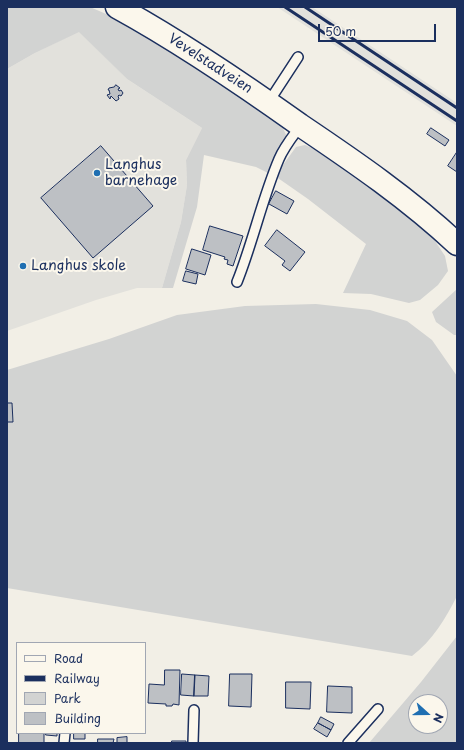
<!DOCTYPE html>
<html>
<head>
<meta charset="utf-8">
<style>
	body { margin:0 }
	#map { position:relative; width:464px; height:750px; overflow:hidden; background:#f2efe6; font-family:"Playpen Sans",sans-serif }
	canvas { display:block }
	.frame { position:absolute; inset:0; border:8px solid #1b2f5e; pointer-events:none }
	.legend { position:absolute; left:16px; top:642px; width:130px; height:92px; box-sizing:border-box; background:#fbf7ec; border:1px solid #a1a7b3; margin:0; padding:5px 7px; list-style:none; font-size:12px; color:#1b2f5e }
	.legend li { display:flex; align-items:center; gap:8px; height:20px }
	.legend b { width:20px; border:1px solid #a1a7b3 }
	.north { position:absolute; left:408px; top:694px; width:40px; height:40px; box-sizing:border-box; background:#fbf7ec; border:1px solid #a1a7b3; border-radius:50%; rotate:111deg; font-size:11px; font-weight:700; line-height:16px; text-align:center; color:#1b2f5e }
	.north::after { content:''; display:block; margin:auto; width:14px; height:18px; background:#1f6fb2; clip-path:polygon(50% 0,100% 100%,50% 72%,0 100%) }
	.scale { position:absolute; left:318px; top:24px; width:118px; height:18px; box-sizing:border-box; border:2px solid #1b2f5e; border-top:0; padding-left:5px; font-size:12px; line-height:14px; white-space:nowrap; color:#1b2f5e; -webkit-text-stroke:3px #fbf7ec; paint-order:stroke }
</style>
</head>
<body>
<div id="map">
<canvas width="464" height="750"></canvas>
<div class="frame"></div>
<ul class="legend">
<li><b style="height:5px;background:#fbf7ec"></b>Road</li>
<li><b style="height:5px;background:#1b2f5e"></b>Railway</li>
<li><b style="height:11px;background:#d2d3d2"></b>Park</li>
<li><b style="height:11px;background:#bdc0c4"></b>Building</li>
</ul>
<div class="north">N</div>
<div class="scale">50 m</div>
</div>
<script>
const context = document.querySelector('canvas').getContext('2d');
context.lineJoin = 'round';
function fill(path, color) { context.fillStyle = color; context.fill(path, 'evenodd'); }
function stroke(path, color, width, dash) { context.strokeStyle = color; context.lineWidth = width; context.lineCap = dash ? 'butt' : 'round'; context.setLineDash(dash || []); context.stroke(path); }
function write(font, color, halo, rows, align = 'center') {
  context.font = font + ' "Playpen Sans",sans-serif'; context.lineWidth = 4; context.setLineDash([]); context.textBaseline = 'middle'; context.strokeStyle = halo; context.fillStyle = color; for (const [text, x, y, turn = 0] of rows) {
    context.save(); context.translate(x, y); context.rotate((+turn || 0) * Math.PI / 180); context.textAlign = isNaN(turn) ? turn : align; if (halo) context.strokeText(text, 0, 0); context.fillText(text, 0, 0); context.restore();
  }
}
const built = new Path2D(`
	M277,7H312L457,103V126Z
	M79,31L127,79L202,128L186,160L187,185L181,222L162,288H137L96,300L7,331V69L35,53Z`);
const green = new Path2D(`
	M7,7H90L120,20L209,76L282,126L287,137L282,149L268,173L256,167L204,155L197,207L173,288H162L181,222L187,185L186,160L202,128L127,79L79,32L35,53L7,69Z
	M305,145L323,153L398,204L429,232L445,256L448,271L438,285L420,300L409,303L371,294L343,293L366,244L308,199L275,176L296,147Z
	M457,289V335H454L436,322L432,312Z
	M316,304L370,310L407,321L432,340L457,376V596C446,618 432,641 412,656L7,588V370L109,339L177,315L245,306Z
	M457,636V743H369L421,682ZM416,702H440V726H416Z`);
const building = new Path2D(`
	M116,85L120,88L118,89L119,91L121,90L123,93L121,96L119,95L118,96L119,99L116,101L111,96L110,99L107,95L110,94L109,90H108L109,88L114,87Z
	M431,128L449,140L445,146L427,134Z
	M101,146L153,206L93,258L41,198Z
	M457,152V172L448,166Z
	M276,191L294,201L287,214L269,204Z
	M210,226L243,236L233,266L227,264L228,260L224,259L225,257L203,250Z
	M277,230L305,252L290,271L282,265L285,261L265,246Z
	M192,249L211,255L205,275L186,269Z
	M186,271L198,274L196,284L183,281Z
	M7,403H12L13,422H7Z
	M165,670H180L179,705L173,704L172,706H166V704L148,703L149,684L164,685Z
	M182,674L195,675L194,696L181,695Z
	M230,674H252L251,707L229,706Z
	M195,675L209,676L208,696H194Z
	M286,682H311L310,709L286,708Z
	M328,686L352,687V713L327,712Z
	M321,717L334,724L331,730L318,723Z
	M318,723L331,730L327,737L314,729Z
	M19,733H44V743H19Z
	M46,733H57V736L46,735Z
	M74,733H85V739H74Z
	M127,737V743H117V738Z
	M98,739H114L113,743H98Z
	M172,741H186V743H172Z`);
const lane = new Path2D(`
	M268,103L298,57
	M237,282C253,242 262,199 279,159C284,147 293,136 301,125
	M64,743L65,733
	M193,743L194,710
	M348,743L378,709`);
const secondary = new Path2D(`
	M117,7C181,42 241,83 300,125C355,162 409,199 457,244`);
const rail = new Path2D(`
	M285,7L457,121
	M305,7L457,108`);
const markers = [
	[97,173,4,"#1f6fb2"],
	[23,266,4,"#1f6fb2"]
];
const streetNames = [
	["Vevelstadveien",210,64,33]
];
const poiNames = [
	["Langhus",105,165],
	["barnehage",105,181],
	["Langhus skole",31,266]
];
fill(built, '#e2e1dc');
fill(green, '#d2d3d2');
fill(building, '#bdc0c4');
stroke(building, '#1b2f5e', 1);
stroke(lane, '#1b2f5e', 12);
stroke(secondary, '#1b2f5e', 25);
stroke(lane, '#fbf7ec', 9);
stroke(secondary, '#fbf7ec', 22);
stroke(rail, '#1b2f5e', 3);
for (const [x, y, r, color] of markers) { const dot = new Path2D(); dot.arc(x, y, r, 0, 2 * Math.PI); context.fillStyle = color; context.fill(dot); stroke(dot, '#fbf7ec', 1.5); }
write('14px', '#1b2f5e', '#fbf7ec', streetNames);
write('14px', '#1b2f5e', '#fbf7ec', poiNames, 'left');
</script>
</body>
</html>
